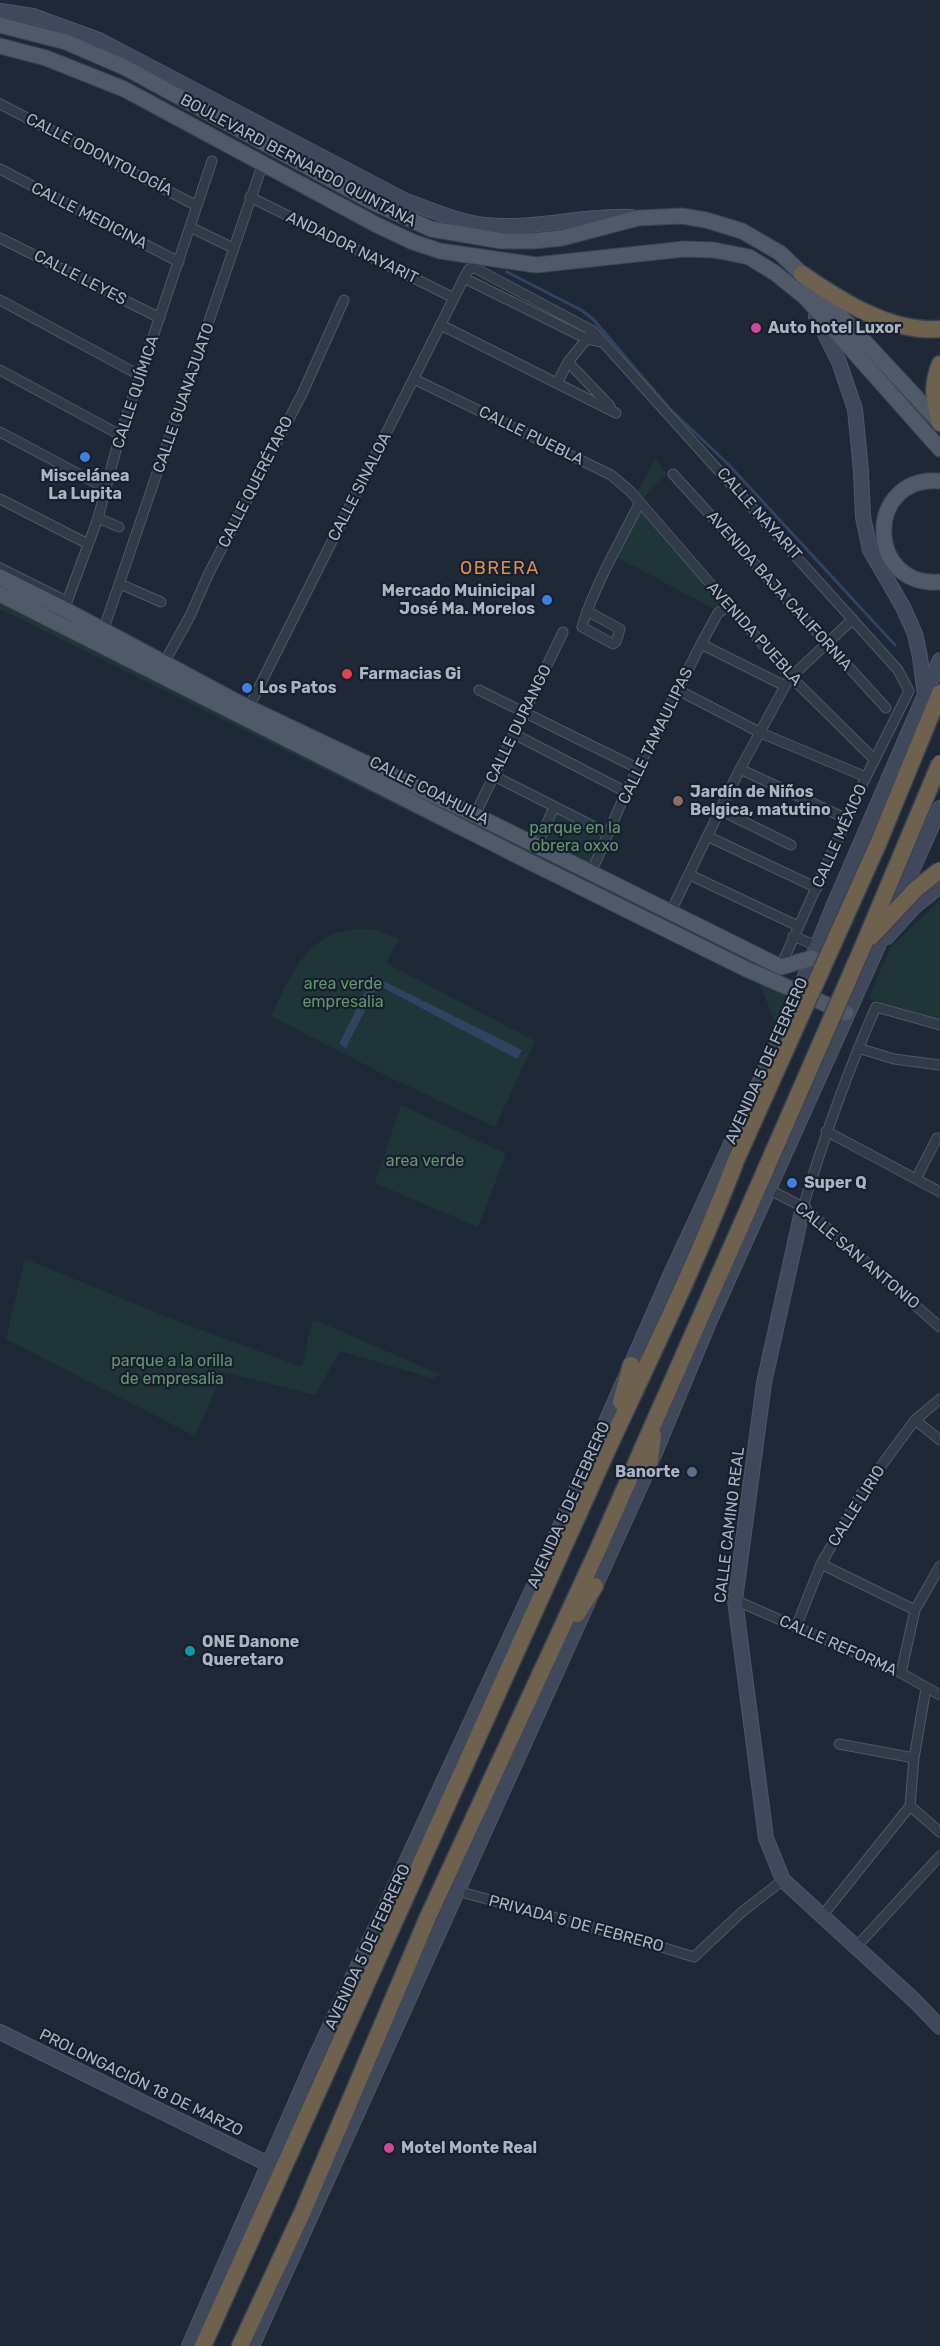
<!DOCTYPE html>
<html>
<head>
<meta charset="utf-8">
<style>
	body { margin:0 }
	canvas { display:block; background:#1e2837 }
</style>
</head>
<body>
<canvas width="940" height="2346"></canvas>
<script>
const context = document.querySelector('canvas').getContext('2d');
context.lineJoin = 'round';
function fill(path, color) { context.fillStyle = color; context.fill(path, 'evenodd'); }
function stroke(path, color, width, dash) { context.strokeStyle = color; context.lineWidth = width; context.lineCap = dash ? 'butt' : 'round'; context.setLineDash(dash || []); context.stroke(path); }
function write(font, color, halo, rows, align = 'center') {
  context.font = font + ' Rubik,sans-serif'; context.lineWidth = 4.5; context.setLineDash([]); context.textBaseline = 'middle'; context.strokeStyle = halo; context.fillStyle = color; for (const [text, x, y, turn = 0] of rows) {
    context.save(); context.translate(x, y); context.rotate((+turn || 0) * Math.PI / 180); context.textAlign = isNaN(turn) ? turn : align; if (halo) context.strokeText(text, 0, 0); context.fillText(text, 0, 0); context.restore();
  }
}
const green = new Path2D(`
	M655,459L667,474L642,499L637,493Z
	M637,508L721,601L716,610L613,555Z
	M0,582L771,969L767,980L787,994L776,1025L758,979L473,832L466,840L0,609Z
	M559,811L605,834L591,863L546,840Z
	M940,900V1020L869,998L890,948Z
	M353,929L376,930L399,939L386,963L535,1041L495,1127L389,1077L271,1016C285,987 299,951 330,935C336,932 345,931 353,929Z
	M401,1105L506,1154L478,1227L375,1183Z
	M25,1259L182,1323L302,1367L313,1319L441,1375L432,1378L340,1351L315,1395L223,1372L195,1436L6,1339Z`);
const water = new Path2D(`
	M373,976L522,1050L517,1059L378,985L346,1048L339,1044Z`);
const stream = new Path2D(`
	M507,272L581,310L593,319L669,408L729,465L895,645`);
const street = new Path2D(`
	M0,104L197,206
	M0,169L179,262
	M250,197L454,298
	M190,227L233,248
	M0,238L160,318
	M464,278L587,339L602,342
	M0,300L141,376
	M441,325L616,413
	M568,362L610,406
	M0,370L120,435
	M414,379L611,475L630,491L791,677L875,760
	M557,383L568,362L589,336
	M0,432L107,489
	M673,474L886,708
	M0,499L88,544
	M98,518L119,527
	M0,568L66,601
	M120,584L161,602
	M587,611L620,629L616,642L613,644L582,627C595,584 619,544 639,504
	M59,623L98,518L120,435L212,161
	M103,631L263,163
	M701,644L785,686
	M164,663L190,616L209,573L303,392L344,300
	M479,690L639,769
	M678,690L761,733L866,777
	M249,707L464,278L469,269L475,268L593,331L898,670L909,691L866,777L780,968
	M514,734L626,792
	M740,769L847,819
	M494,776L599,829
	M720,810L791,845
	M475,815L563,632
	M709,837L817,888
	M537,846L554,807
	M591,873L626,792L701,644L718,613L729,606
	M690,875L798,926
	M670,913L740,769L785,686L791,677L853,619
	M793,936L817,946
	M858,1048L894,1059L940,1065
	M826,1131L940,1192
	M916,1179L937,1138
	M770,1190L803,1207L940,1327
	M803,1207C824,1138 847,1072 876,1007L940,1025
	M915,1420L940,1440
	M821,1564L915,1610
	M735,1600L901,1673L940,1695
	M796,1627L821,1564L864,1489L915,1420L940,1399
	M901,1673L915,1610L940,1566
	M839,1744L914,1758
	M910,1806L940,1832
	M457,1891L642,1941L694,1957L742,1912L783,1880
	M822,1916L910,1806L914,1758L926,1688
	M857,1946L940,1856`);
const secondary = new Path2D(`
	M0,11L33,16L99,40L406,201C432,210 458,222 485,225C534,230 583,215 632,217
	M816,316L839,362L855,409L861,471L863,517L870,550L903,607L915,634L920,657L925,695
	M887,937L915,906L940,886
	M803,1207L764,1383L735,1600L766,1838L783,1880L915,2001L940,2027
	M0,2032L268,2164
	M189,2346L313,2063L533,1588L670,1276L779,1040L833,907L940,660
	M252,2346L649,1467L710,1320L940,808`);
const primary = new Path2D(`
	M0,25L66,42L126,68L374,203L431,229L502,241H533L562,238L638,218L682,216L706,220L742,231L780,253L802,274L940,423
	M0,46L46,58L124,89L377,225L413,242L440,251L536,265L684,249L714,250L749,257L775,273L806,298L940,449
	M940,481C864,475 866,588 940,582
	M0,577L64,609L241,704L475,815L781,967L812,958
	M0,594L530,862L746,969L846,1013`);
const highway = new Path2D(`
	M802,274C841,301 891,333 940,329
	M940,423C934,401 931,386 940,364
	M878,844L940,693
	M621,1402L631,1365
	M649,1467L653,1435
	M577,1614L595,1586
	M203,2346L611,1442C655,1348 700,1255 737,1158
	M240,2346L303,2211L428,1917L599,1547L765,1171`);
const highwayBridge = new Path2D(`
	M871,937L916,889L940,870
	M737,1158L878,844
	M765,1171L864,944L940,763`);
const markers = [
	[756,328,6,"#d1479c"],
	[85,457,6,"#3f7fe0"],
	[547,600,6,"#3f7fe0"],
	[347,674,6,"#e0444e"],
	[247,688,6,"#3f7fe0"],
	[678,801,6,"#8d6e63"],
	[792,1183,6,"#3f7fe0"],
	[692,1472,6,"#5c6f8a"],
	[190,1651,6,"#0f9aa8"],
	[389,2148,6,"#d1479c"]
];
const streetNames = [
	["CALLE ODONTOLOGÍA",99,155,27],
	["BOULEVARD BERNARDO QUINTANA",298,161,28],
	["CALLE MEDICINA",89,216,27],
	["ANDADOR NAYARIT",352,248,26],
	["CALLE LEYES",80,278,27],
	["CALLE QUÍMICA",136,392,-72],
	["CALLE GUANAJUATO",184,398,-71],
	["CALLE PUEBLA",531,436,26],
	["CALLE QUERÉTARO",256,482,-63],
	["CALLE SINALOA",360,487,-63],
	["CALLE NAYARIT",759,514,48],
	["AVENIDA BAJA CALIFORNIA",779,591,48],
	["AVENIDA PUEBLA",754,634,48],
	["CALLE DURANGO",519,724,-64],
	["CALLE TAMAULIPAS",656,736,-64],
	["CALLE COAHUILA",429,791,27],
	["CALLE MÉXICO",840,836,-66],
	["AVENIDA 5 DE FEBRERO",767,1061,-66],
	["CALLE SAN ANTONIO",857,1256,40],
	["AVENIDA 5 DE FEBRERO",569,1505,-66],
	["CALLE LIRIO",857,1506,-58],
	["CALLE CAMINO REAL",730,1525,-83],
	["CALLE REFORMA",838,1646,24],
	["PRIVADA 5 DE FEBRERO",576,1924,15],
	["AVENIDA 5 DE FEBRERO",368,1947,-65],
	["PROLONGACIÓN 18 DE MARZO",141,2083,26]
];
const poiNames = [
	["Auto hotel Luxor",768,328],
	["Miscelánea",85,476,"center"],
	["La Lupita",85,494,"center"],
	["Mercado Muinicipal",535,591,"right"],
	["José Ma. Morelos",535,609,"right"],
	["Farmacias Gi",359,674],
	["Los Patos",259,688],
	["Jardín de Niños",690,792],
	["Belgica, matutino",690,810],
	["Super Q",804,1183],
	["Banorte",680,1472,"right"],
	["ONE Danone",202,1642],
	["Queretaro",202,1660],
	["Motel Monte Real",401,2148]
];
const parkNames = [
	["parque en la",575,828],
	["obrera oxxo",575,846],
	["area verde",343,984],
	["empresalia",343,1002],
	["area verde",425,1161],
	["parque a la orilla",172,1361],
	["de empresalia",172,1379]
];
const neighbourhoodNames = [
	["OBRERA",500,569]
];
fill(green, '#203538');
fill(water, '#304360');
stroke(stream, '#304360', 3);
stroke(street, '#4f5766', 11);
stroke(secondary, '#4f5766', 16);
stroke(primary, '#3b4351', 17);
stroke(highway, '#3c4452', 19);
stroke(street, '#313a47', 9);
stroke(secondary, '#3f495b', 14);
stroke(primary, '#4f5968', 15);
stroke(highway, '#6e624e', 16);
stroke(highwayBridge, '#3c4452', 19, []);
stroke(highwayBridge, '#6e624e', 16);
for (const [x, y, r, color] of markers) { const dot = new Path2D(); dot.arc(x, y, r, 0, 2 * Math.PI); context.fillStyle = color; context.fill(dot); stroke(dot, '#171f2c', 2); }
write('16px', '#abb4c5', '#171f2c', streetNames);
write('bold 16px', '#abb4c5', '#171f2c', poiNames, 'left');
write('16px', '#62966f', '#171f2c', parkNames);
context.letterSpacing = '1.5px';
write('18px', '#d98f52', '#171f2c', neighbourhoodNames);
context.letterSpacing = '0px';
</script>
</body>
</html>
